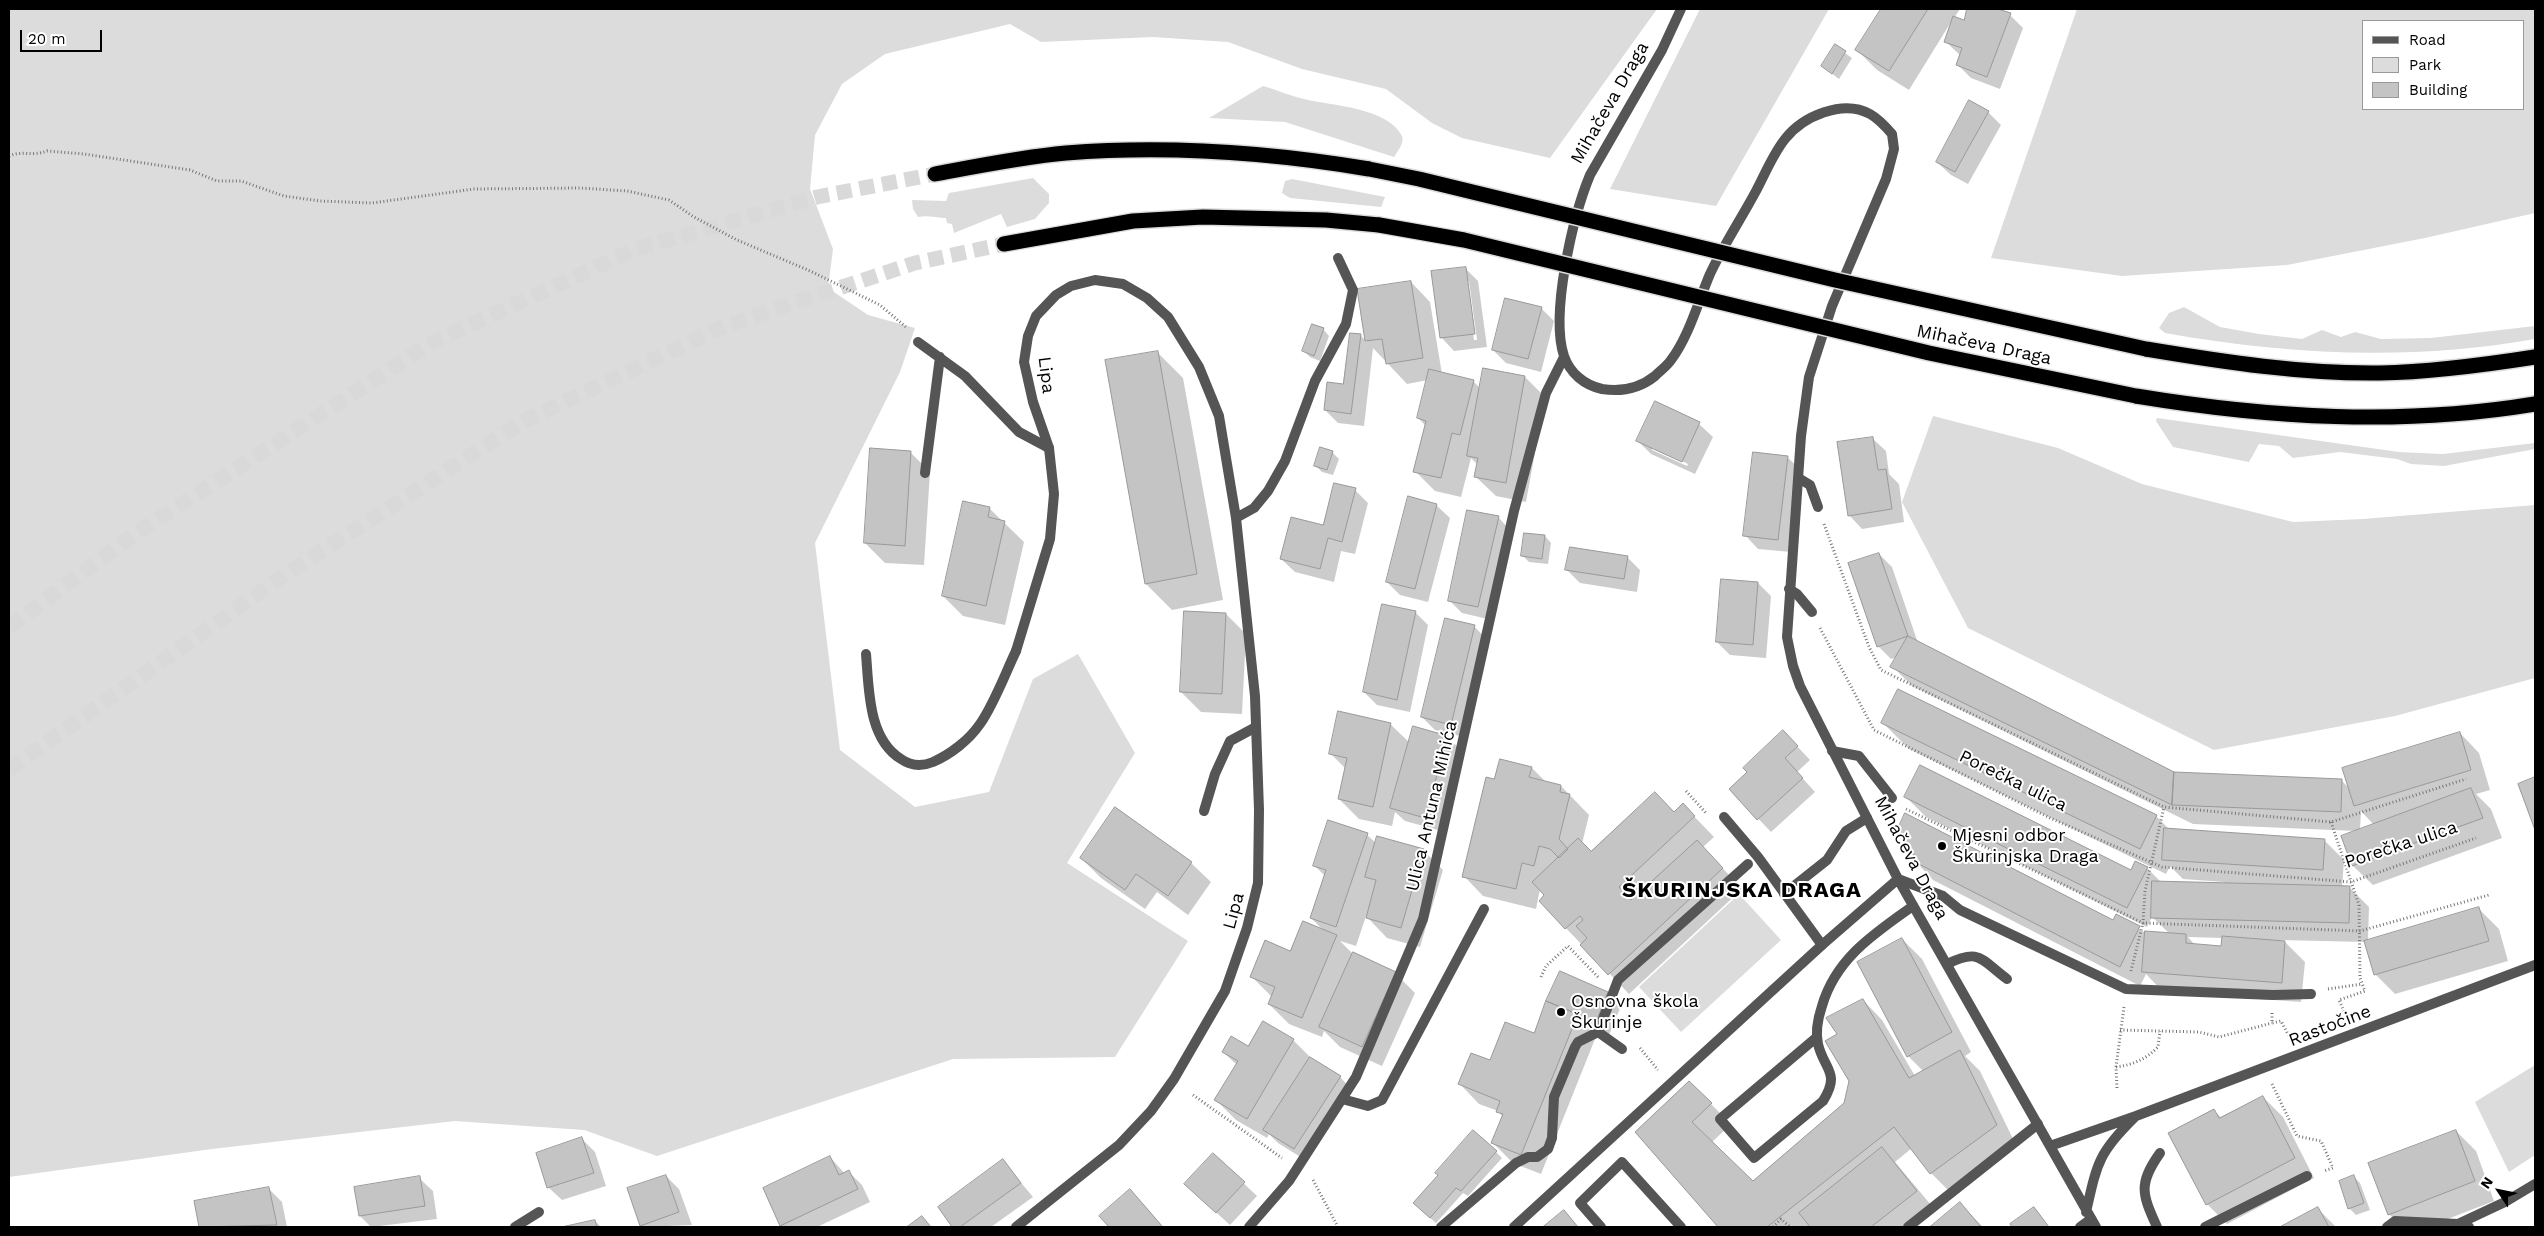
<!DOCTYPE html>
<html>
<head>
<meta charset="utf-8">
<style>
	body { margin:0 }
	#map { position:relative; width:2544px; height:1236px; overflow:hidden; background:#fff; font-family:"Work Sans",sans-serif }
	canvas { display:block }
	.frame { position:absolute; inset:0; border:10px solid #000; pointer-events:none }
	.legend { position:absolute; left:2362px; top:20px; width:162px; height:90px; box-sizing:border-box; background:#fff; border:1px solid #999; margin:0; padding:6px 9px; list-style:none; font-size:15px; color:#000 }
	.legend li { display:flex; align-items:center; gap:10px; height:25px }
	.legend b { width:25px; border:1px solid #999 }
	.north { position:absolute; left:2474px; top:1166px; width:50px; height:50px; -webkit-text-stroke:4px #fff; paint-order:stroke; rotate:304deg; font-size:14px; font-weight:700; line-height:20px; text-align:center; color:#000 }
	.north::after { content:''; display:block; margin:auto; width:18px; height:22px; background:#000; clip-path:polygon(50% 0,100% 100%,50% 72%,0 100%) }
	.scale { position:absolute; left:20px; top:30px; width:82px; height:22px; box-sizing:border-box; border:2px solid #000; border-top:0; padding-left:6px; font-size:15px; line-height:18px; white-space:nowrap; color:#000; -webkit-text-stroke:4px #fff; paint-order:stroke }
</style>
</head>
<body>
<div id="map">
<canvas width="2544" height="1236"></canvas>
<div class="frame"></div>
<ul class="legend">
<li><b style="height:6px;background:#555"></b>Road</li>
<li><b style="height:14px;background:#dcdcdc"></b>Park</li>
<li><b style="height:14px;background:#c4c4c4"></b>Building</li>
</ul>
<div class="north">N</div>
<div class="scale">20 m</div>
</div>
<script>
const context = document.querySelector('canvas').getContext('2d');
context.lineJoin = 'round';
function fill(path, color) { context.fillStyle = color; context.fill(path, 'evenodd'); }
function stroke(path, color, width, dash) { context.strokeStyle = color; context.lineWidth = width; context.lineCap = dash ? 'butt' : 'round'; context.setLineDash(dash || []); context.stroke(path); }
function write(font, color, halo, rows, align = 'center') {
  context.font = font + ' "Work Sans",sans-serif'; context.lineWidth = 4; context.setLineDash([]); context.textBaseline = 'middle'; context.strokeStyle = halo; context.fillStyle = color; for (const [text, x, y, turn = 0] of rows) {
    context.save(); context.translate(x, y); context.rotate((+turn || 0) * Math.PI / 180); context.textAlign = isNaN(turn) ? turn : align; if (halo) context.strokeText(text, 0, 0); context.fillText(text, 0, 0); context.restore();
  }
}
const green = new Path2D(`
	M9,9H1657L1550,158L1462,138L1432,123L1386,89L1302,69L1228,42L1153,37L1041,42L1010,24L885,54L842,84L815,135L810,189L833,249L828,288L868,315L915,328L900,372L815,543L840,750L915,807L989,792L1033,679L1078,654L1135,753L1067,863L1188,941L1115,1057L953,1059L657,1156L584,1130L455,1121L212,1149L9,1177Z
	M1700,9H1829L1716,206L1610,189Z
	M2077,9H2535V213L2425,238L2287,265L2122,276L1991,258ZM2523,21V109H2363V21Z
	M1263,86C1277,90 1290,96 1304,99C1332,106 1387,107 1402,136C1405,142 1397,152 1394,157L1285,122L1209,118Z
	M1033,178L1049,194V203L1035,219L1007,227L1001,214L954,233L952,224L947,223L946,218C936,218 928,215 918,217L913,209L912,200L946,201L949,193Z
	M1292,179L1385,197L1381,207L1290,198L1282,193L1285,181Z
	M2184,307L2220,327L2259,334L2302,339L2322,330L2341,337L2355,332L2381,339L2431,338L2535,326V339C2412,361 2287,355 2165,333L2159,328L2169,313Z
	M1933,416L2058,448L2142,484L2293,522L2363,519L2535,505V678L2395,716L2214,750L1968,628L1902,502Z
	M2157,418L2399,452L2443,454L2535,443V449L2444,466L2411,464L2397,459L2340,452L2293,458L2279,446L2259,444L2249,462L2173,447L2156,421Z
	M1739,894L1781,940L1681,1032L1639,987Z
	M2535,1065V1155L2509,1172L2475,1102Z`);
const shadow = new Path2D(`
	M1883,9H1960L1954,18L1964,21L1969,9H1994L2010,15L2023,28L2000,89L1971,78L1958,65L1961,56L1946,42L1951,22L1909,90L1877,70L1857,50Z
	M1835,46L1852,58L1839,79L1822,66Z
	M1988,112L2001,125L1968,184L1951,175L1937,162Z
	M1465,268L1478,281L1487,347L1454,351L1441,337ZM1466,281H1469L1477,340H1474Z
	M1411,282L1430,302L1442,374L1473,381L1480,388L1484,369L1525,377L1545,397L1526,502L1496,496L1476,477L1478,465L1471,458L1461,497L1435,491L1415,471L1426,426L1418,418L1428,380L1407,384L1373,348L1364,426L1338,423L1325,410L1344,385L1360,335L1367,342L1358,290Z
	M1541,308L1554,321L1541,372L1506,363L1493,350Z
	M1323,329L1329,336L1320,361L1310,357L1304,351Z
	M1157,352L1183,378L1223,600L1172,610L1146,584Z
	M1656,403L1699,424L1713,437L1695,474L1651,454L1638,441ZM1652,447L1688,464L1687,466L1652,450Z
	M1872,438L1886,451L1889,474L1899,484L1904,522L1862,529L1849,515Z
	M1321,449L1333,453L1339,459L1333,475L1322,472L1315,465Z
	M910,452L930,472L924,565L885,563L865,543Z
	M1787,457L1801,470L1791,552L1758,549L1745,535Z
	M1355,490L1368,503L1355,554L1341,551L1334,582L1295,572L1281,559L1324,527Z
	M1436,505L1450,518L1428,602L1400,595L1387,582Z
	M989,508L1024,542L1005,625L963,616L943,596Z
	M1498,517L1511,531L1492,620L1462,613L1449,600Z
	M1545,536L1551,543L1548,564L1529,562L1523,556Z
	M1879,554L1892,567L1918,643L2174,773L2342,781L2350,789L2460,733L2479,753L2490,790L2476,794L2491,809L2502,838L2373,885L2353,866L2356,831L2193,824L1912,686L1892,666L1897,657L1891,659L1878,646ZM2361,811L2374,825L2360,830Z
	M1627,557L1640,570L1637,592L1580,583L1567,570Z
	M1722,580L1758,583L1771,596L1766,658L1730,655L1717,642Z
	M1415,612L1428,625L1410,712L1377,705L1364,692Z
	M1226,614L1246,634L1242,714L1201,712L1181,692Z
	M1474,626L1487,640L1464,737L1435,730L1422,717Z
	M1883,723L2156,816L2170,830L2324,840L2344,860L2342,887H2349L2369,907L2368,941L2479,909L2499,929L2508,961L2395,994L2375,974L2366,942L2279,940V942H2285L2305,962L2301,1002L2163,992L2146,974L2140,986L1933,880L1902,847L1906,838L1898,830L2114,921L2117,916L2144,932L2170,934L2152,917L2147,927L1926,817L1906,797L2132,872L2147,868L2161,882L2224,884V882L2183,879L2170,866L2166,874L1909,749ZM2188,937L2223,938L2222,947L2195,945Z
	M1390,724L1410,743L1447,737L1461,750L1438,830L1405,821L1395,812L1392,826L1359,819L1339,799L1346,769L1331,754Z
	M1796,745L1810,760L1797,772L1815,792L1771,832L1730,789Z
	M1532,768L1546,782L1561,786L1589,815L1582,844L1591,853L1675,813L1683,805L1714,837L1703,847L1742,889L1629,994L1540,901L1546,895L1540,889L1536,909L1483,896L1464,876L1495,780Z
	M1367,835L1376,843L1423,850L1443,870L1420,947L1387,938L1366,916L1356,946L1340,941L1353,954L1395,973L1415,993L1382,1066L1340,1047L1324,1031L1322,1037L1289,1024L1269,1004L1272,997L1252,977L1325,932L1311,918L1325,876L1314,865Z
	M1081,858L1191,863L1211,882L1188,915L1157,892L1145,909L1101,878Z
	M1902,939L1922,959L1971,1052L1965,1056L1980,1071L2016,1145L1951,1193L1931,1173L1912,1148L1895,1162L1936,1211L1915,1227H1719L1637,1133L1711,1104L1731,1124L1711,1143L1753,1183L1845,1103L1850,1081L1839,1035L1863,1000L1882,1020L1915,1076L1924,1072L1908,1056Z
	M1608,993L1621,1006L1609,1035L1589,1026L1597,1034L1541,1174L1513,1163L1493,1143L1503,1117L1498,1111L1479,1104L1460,1084L1534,1035Z
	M1293,1040L1313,1060L1340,1077L1353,1091L1307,1161L1278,1143L1269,1134L1267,1138L1236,1120L1216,1100L1237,1065L1223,1052Z
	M2263,1097L2283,1117L2314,1178L2227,1224L2207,1204L2170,1133L2214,1111L2222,1118Z
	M2456,1131L2476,1151L2494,1201L2427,1227H2402L2389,1214Z
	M582,1139L595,1152L606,1186L562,1200L548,1187Z
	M1496,1152L1502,1158L1468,1196L1463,1193L1436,1223L1421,1210Z
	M1213,1154L1257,1196L1230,1225L1199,1197Z
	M830,1157L845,1174L849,1172L862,1185L870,1202L817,1227H784L781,1225Z
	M1003,1161L1033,1197L991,1227H954L940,1207Z
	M666,1176L679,1189L692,1225L644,1227L641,1225Z
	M2354,1177L2360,1183L2370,1210L2356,1215L2349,1208Z
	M419,1178L433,1191L437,1219L371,1227L360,1216Z
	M269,1189L282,1202L287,1227H200L196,1202Z
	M1130,1191L1143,1204L1163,1227H1111L1101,1216Z
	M1960,1204L1983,1227H1932Z
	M2318,1209L2336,1227H2282Z
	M595,1221L601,1227H568Z`);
const building = new Path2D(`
	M1881,9H1928L1889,71L1855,50Z
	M1967,9H1998L2011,13L1987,77L1956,65L1962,48L1944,42L1953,16L1964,20Z
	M1835,44L1846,51L1832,74L1821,66Z
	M1969,100L1989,111L1955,172L1936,162Z
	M1466,267L1475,334L1440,338L1431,271Z
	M1411,281L1423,358L1386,364L1382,339L1365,341L1357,289Z
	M1505,298L1542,307L1528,359L1492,350Z
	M1312,324L1324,328L1314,356L1302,351Z
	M1350,333L1361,334L1351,414L1324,410L1327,382L1343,384Z
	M1158,351L1197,574L1145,584L1105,360Z
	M1483,368L1525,376L1506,483L1474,477L1478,458L1467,456Z
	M1429,369L1474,380L1460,435L1452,433L1441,478L1413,472L1426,421L1417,418Z
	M1655,401L1700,422L1682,462L1636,441Z
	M1873,437L1878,470L1886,469L1892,509L1848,516L1837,442Z
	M1320,447L1333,451L1327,470L1314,466Z
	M870,448L911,451L905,546L864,543Z
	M1753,452L1788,456L1778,540L1743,536Z
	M1334,483L1356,488L1342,542L1328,538L1320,569L1280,559L1291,517L1323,525Z
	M1408,496L1437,504L1415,589L1386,582Z
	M963,501L990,507L988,517L1005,521L986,606L942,596Z
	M1467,510L1499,516L1478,607L1448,601Z
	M1524,533L1545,535L1542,559L1521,556Z
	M1570,547L1628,556L1624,579L1565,570Z
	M1879,553L1908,636L1877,647L1848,563Z
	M1721,579L1758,582L1753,645L1716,642Z
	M1382,604L1416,611L1397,700L1363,692Z
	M1184,611L1226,613L1222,694L1180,692Z
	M1445,618L1475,625L1451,725L1421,717Z
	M1908,636L2174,772L2172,805L1890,667Z
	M1898,689L2157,815L2140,849L1881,723Z
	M1338,711L1391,723L1373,807L1338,799L1347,758L1329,754Z
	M1413,726L1448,736L1425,818L1390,808Z
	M1783,730L1798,746L1785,758L1803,778L1757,820L1729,789L1747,772L1743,768Z
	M2460,732L2471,770L2354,806L2342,768Z
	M1500,759L1532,767L1529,777L1561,785L1560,792L1570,794L1559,839L1568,849L1559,858L1550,849L1539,846L1534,866L1522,863L1516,889L1462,877L1486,777L1494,779Z
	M1920,765L2131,870L2135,861L2148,867L2127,908L1904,797Z
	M2174,772L2342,779L2341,812L2172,805Z
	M2535,777V830L2518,784Z
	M2471,788L2483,818L2352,866L2341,836Z
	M1655,792L1674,812L1683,803L1695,816L1619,887L1631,900L1697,840L1723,868L1608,975L1580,945L1587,938L1576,926L1583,920L1580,916L1565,929L1539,901L1544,895L1532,882L1578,838L1591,851Z
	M1115,807L1192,862L1168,896L1136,874L1125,890L1080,858Z
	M1905,813L2113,920L2116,914L2140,926L2120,967L1911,860L1915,855L1900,847L1906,835L1897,831Z
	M1328,820L1368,833L1336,927L1310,918L1326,870L1313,866Z
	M2164,828L2325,839L2323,870L2162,860Z
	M1377,836L1424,849L1401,928L1366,918L1376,880L1365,877Z
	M2152,881L2350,886L2349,923L2151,918Z
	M2479,907L2489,941L2374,975L2364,941Z
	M1303,921L1337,935L1302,1018L1268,1004L1275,987L1250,977L1265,940L1290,951Z
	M2145,931L2186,934V943L2221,946L2222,936L2285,941L2282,983L2142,972Z
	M1902,938L1952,1032L1907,1057L1857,962Z
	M1353,952L1396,972L1362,1047L1319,1027Z
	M1560,971L1608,992L1596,1022L1546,1001Z
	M1863,999L1909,1078L1960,1050L1997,1125L1930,1174L1894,1127L1767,1227H1718L1635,1132L1689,1081L1712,1103L1692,1122L1753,1181L1844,1103L1849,1081L1825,1041L1837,1034L1826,1018Z
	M1546,1001L1578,1014L1521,1155L1491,1143L1503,1114L1496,1112L1500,1101L1458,1084L1471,1053L1490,1060L1505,1022L1534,1033Z
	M1263,1021L1294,1039L1247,1119L1214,1100L1238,1061L1222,1052L1231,1036L1248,1046Z
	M1310,1057L1341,1076L1294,1149L1263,1130Z
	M2263,1096L2295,1158L2206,1205L2168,1133L2214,1109L2219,1118Z
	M1473,1130L1497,1151L1461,1191L1456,1188L1430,1218L1413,1203L1438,1175L1435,1173Z
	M2456,1130L2475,1181L2388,1215L2368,1163Z
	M582,1137L594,1173L547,1188L536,1153Z
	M1882,1147L1917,1191L1871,1227H1810L1799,1213Z
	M1213,1153L1245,1182L1216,1213L1184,1184Z
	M830,1156L839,1175L849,1170L858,1189L780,1226L763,1188Z
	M1003,1159L1021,1183L960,1227H952L938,1207Z
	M666,1175L679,1212L640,1226L627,1188Z
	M2354,1175L2364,1203L2348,1209L2339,1181Z
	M420,1176L425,1206L359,1216L354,1187Z
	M269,1187L277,1225L199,1227L194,1201Z
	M1130,1189L1162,1226L1160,1227H1109L1099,1216Z
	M1960,1202L1981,1227H1930Z
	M2034,1207L2049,1227H2012L2010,1224Z
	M2318,1207L2329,1227H2280Z
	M1564,1210L1578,1227H1543Z
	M922,1216L931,1227H907Z
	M595,1220L597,1227H562Z`);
const highwayTunnel = new Path2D(`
	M9,627L132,536L431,343L636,249L817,197L935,174
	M9,769L286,574L524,421L727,325L915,263L1004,244`);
const path = new Path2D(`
	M9,156C23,150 31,157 47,151L84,154L190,170L217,181H241L284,196L320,201L372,203L474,189L580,188L627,191L669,200L694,217L737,240L808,270L880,305L907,328
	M1824,524L1869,647L1881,670L2164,807L2331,822L2466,779
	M1820,628L1874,730L2050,818L2162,867L2351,882L2476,838
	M1686,791L1706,813
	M1906,809L2143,923L2360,931L2489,895
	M2331,822L2359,905L2360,978L2365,991L2339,1000L2346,1016
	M2131,971L2143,923L2145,891L2164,807
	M1541,977L1546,966L1568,946L1599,978
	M2328,989L2362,984
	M2272,1013V1023L2281,1021L2290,1038
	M2120,1030L2199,1032L2219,1037L2272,1023
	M1640,1048L1658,1070
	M2116,1067C2133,1065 2146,1059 2158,1047L2160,1031
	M2272,1084L2297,1136L2321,1141L2333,1168L2324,1171
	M2117,1088L2116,1067L2124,1007
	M1193,1095L1282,1158
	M1313,1180L1338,1227
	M1773,1227L1781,1219L1790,1227`);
const lane = new Path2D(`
	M918,342L965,376L1019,432L1049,448
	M925,473L940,357
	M1800,479L1810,485L1818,507
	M1789,589L1797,594L1812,612
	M866,654C869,689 868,739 901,759C911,766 921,767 933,762C951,754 969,740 980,724C994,704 1005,674 1016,651
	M1832,751L1859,756L1892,798
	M1204,811L1215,774L1230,741L1256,727
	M1724,817L1758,857L1822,945
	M1898,879L1943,896L1960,910L2126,989L2273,995L2311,994
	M1784,894L1827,860L1846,831L1867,818
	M1947,964C1980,948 1980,959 2007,979
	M1598,1032L1618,980L1748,864
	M1817,1037L1720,1119L1754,1158L1823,1101C1841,1072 1824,1070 1818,1044C1815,1031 1818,1018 1822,1006C1836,958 1875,933 1913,906
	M1342,1099L1368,1106L1382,1100L1484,909
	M2458,1224L2505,1202L2535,1184
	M515,1227L539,1212
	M1441,1227L1516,1163L1528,1157H1537L1548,1149L1552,1138L1554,1097L1575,1047L1578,1042L1598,1032L1622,1049
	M1601,1227L1580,1203L1622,1162L1681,1227
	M1908,1227L2038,1124
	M2080,1227L2091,1219
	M2157,1227C2142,1194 2138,1184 2160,1153
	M2205,1227L2307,1176`);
const street = new Path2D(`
	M1681,9L1662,50L1590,175C1573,216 1550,314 1564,356C1570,373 1584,385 1602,389C1621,392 1640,388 1655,376C1660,371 1667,366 1671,360C1689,336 1698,302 1710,274C1723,246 1741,219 1756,191C1765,174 1773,154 1785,139C1803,116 1843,99 1870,114C1879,119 1886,127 1892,134L1894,149L1886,179L1832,306L1809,377L1801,436L1787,637L1793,666L1800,686L1898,879L2096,1227
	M1236,518L1254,508L1268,491L1285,461L1315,381L1346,324L1353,290L1338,258
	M1016,651L1050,539L1054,494L1049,448L1033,402L1024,362L1028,336L1036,316L1056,295L1071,286L1095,280L1123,284L1147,298L1168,317L1199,367L1219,416L1236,518L1255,696L1259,810L1258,883L1247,928L1225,991L1174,1079L1151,1111L1119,1145L1016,1227
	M2050,1146L2136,1116L2535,965
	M2086,1212C2097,1164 2098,1153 2134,1118
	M1249,1227L1289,1181L1356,1077L1423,919L1514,511L1546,393L1564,357
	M1514,1227L1822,945L1898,879
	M2387,1227L2395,1221L2458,1224L2469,1227`);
const highway = new Path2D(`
	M935,174C978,166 1022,157 1066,153C1168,145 1268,152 1369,169
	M1004,244L1133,221L1203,217L1326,220L1379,225
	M2146,349C2224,362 2302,374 2380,373C2432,372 2484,365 2535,357
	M2136,396C2269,418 2402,426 2535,404`);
const highwayBridge = new Path2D(`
	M1369,169L1419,179L1835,280L2146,349
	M1379,225L1464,240L1929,353L2136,396`);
const markers = [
	[1942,846,5,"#000"],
	[1561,1012,5,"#000"]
];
const streetNames = [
	["Mihačeva Draga",1610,103,-60],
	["Mihačeva Draga",1984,345,12],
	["Lipa",1046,375,83],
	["Porečka ulica",2013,781,26],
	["Ulica Antuna Mihića",1432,806,-77],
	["Porečka ulica",2401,845,-18],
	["Mihačeva Draga",1911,858,62],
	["Lipa",1234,911,-75],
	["Rastočine",2330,1026,-21]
];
const poiNames = [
	["Mjesni odbor",1952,836],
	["Škurinjska Draga",1952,857],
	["Osnovna škola",1571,1002],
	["Škurinje",1571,1023]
];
const districtNames = [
	["ŠKURINJSKA DRAGA",1742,891]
];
fill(green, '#dcdcdc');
fill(shadow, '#0003');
fill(building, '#c4c4c4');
stroke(building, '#999', 1);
stroke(highwayTunnel, '#d9d9d9', 15, [15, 8]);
stroke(highway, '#dbdbdb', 18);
stroke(path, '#777', 3, [1, 2.5]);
stroke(lane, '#555', 10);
stroke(street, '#555', 10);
stroke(highway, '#000', 15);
stroke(highwayBridge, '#dbdbdb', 18, []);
stroke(highwayBridge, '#000', 15);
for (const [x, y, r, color] of markers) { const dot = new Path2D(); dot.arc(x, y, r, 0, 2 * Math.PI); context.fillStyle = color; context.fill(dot); stroke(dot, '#fff', 2); }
write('18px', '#000', '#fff', streetNames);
write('18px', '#000', '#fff', poiNames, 'left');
context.letterSpacing = '1px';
write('bold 22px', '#000', '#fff', districtNames);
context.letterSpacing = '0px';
</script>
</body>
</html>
